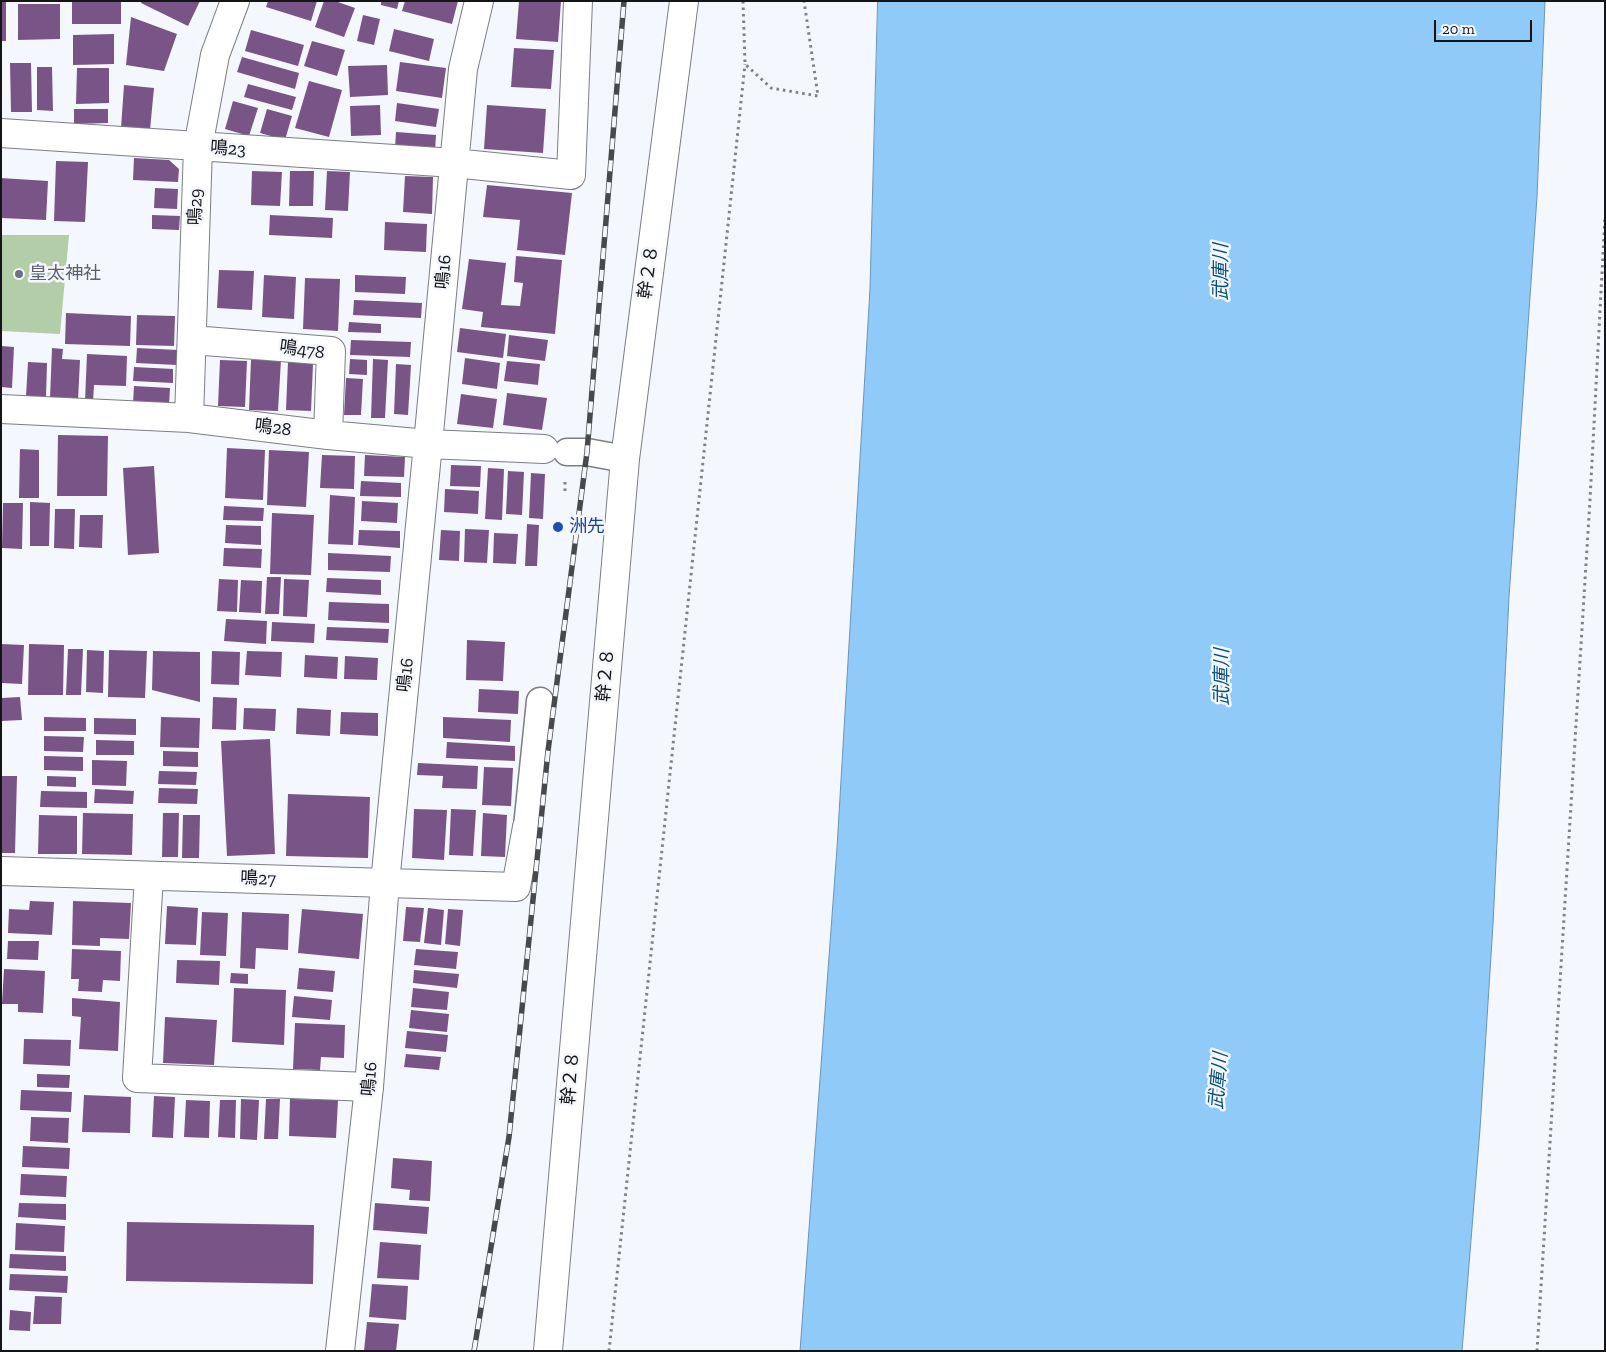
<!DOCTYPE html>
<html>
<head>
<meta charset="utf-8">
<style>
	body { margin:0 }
	#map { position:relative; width:1606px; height:1352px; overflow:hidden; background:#f5f7fe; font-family:"Zilla Slab",serif }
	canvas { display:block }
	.frame { position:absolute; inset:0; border:2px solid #151518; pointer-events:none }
	.scale { position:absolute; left:1434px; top:20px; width:98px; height:22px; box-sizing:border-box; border:2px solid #151518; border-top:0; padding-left:6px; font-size:15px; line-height:18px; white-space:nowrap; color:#151518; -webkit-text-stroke:4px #f5f7fe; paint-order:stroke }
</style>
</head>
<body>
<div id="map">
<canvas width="1606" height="1352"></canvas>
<div class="frame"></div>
<div class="scale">20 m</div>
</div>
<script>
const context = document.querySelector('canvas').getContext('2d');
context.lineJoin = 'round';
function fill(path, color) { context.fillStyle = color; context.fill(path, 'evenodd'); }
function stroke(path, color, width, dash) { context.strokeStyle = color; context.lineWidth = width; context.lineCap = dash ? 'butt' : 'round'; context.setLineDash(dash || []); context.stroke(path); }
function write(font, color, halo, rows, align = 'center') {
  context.font = font + ' "Zilla Slab","Noto Sans JP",serif'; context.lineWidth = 5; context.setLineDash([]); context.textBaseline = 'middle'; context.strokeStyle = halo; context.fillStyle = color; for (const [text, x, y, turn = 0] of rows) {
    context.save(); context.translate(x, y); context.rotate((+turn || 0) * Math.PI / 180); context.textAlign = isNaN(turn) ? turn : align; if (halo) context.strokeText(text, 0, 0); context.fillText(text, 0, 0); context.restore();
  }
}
const green = new Path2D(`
	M1,235H69L60,334L1,331Z`);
const water = new Path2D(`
	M878,1H1545L1537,197L1509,597L1493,924L1480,1129L1462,1351H800L837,848L870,289Z`);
const building = new Path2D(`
	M1,1H6V41H1Z
	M72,1H121V24H72Z
	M142,1H200L188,26L141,3Z
	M268,1H317L311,21L266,7Z
	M324,1H335L355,8L344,37L315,27Z
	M381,1H399L397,9L381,5Z
	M405,1H458L452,24L402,11Z
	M519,1H561L558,42L516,39Z
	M18,4H60V39L18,40Z
	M363,15L380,19L374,45L357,41Z
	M131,17L177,34L164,71L126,65Z
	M394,29L434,39L429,61L389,51Z
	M251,30L304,45L298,66L245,51Z
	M114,34V64L73,65V35Z
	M312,41L345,50L337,76L304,66Z
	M514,48L554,50L551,89L511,87Z
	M242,57L299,73L295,89L237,72Z
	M400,62L446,68L442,98L396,91Z
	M10,63H31L32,112H11Z
	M387,65L388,95L350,97L348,66Z
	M37,67H52L53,111L37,110Z
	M77,68H109V103L76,104Z
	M309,81L342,90L329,137L295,128Z
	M248,84L296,97L292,110L244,97Z
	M124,85L154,88L150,130L121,128Z
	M233,101L258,108L249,136L225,129Z
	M397,103L439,109L436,127L395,121Z
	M380,105L381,135L351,136L350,106Z
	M487,105L546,109L543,153L484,149Z
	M74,109H108V123L74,124Z
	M267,109L292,116L285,140L260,133Z
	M396,132L436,135L435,151L395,148Z
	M134,158L169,160L179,169L178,182L133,180Z
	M56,161L88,162L85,222L54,221Z
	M252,171L282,172L280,206L251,205Z
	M290,171H314L313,206H289Z
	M327,171L350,172L348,211L325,210Z
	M405,176L433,177L432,214L403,212Z
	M1,178L48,181L46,220L1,218Z
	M487,185L572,193L565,255L517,250L520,220L483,217Z
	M155,188L178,189L177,209L154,208Z
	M152,215L180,216L179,230L152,229Z
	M270,215L333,218L332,238L269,235Z
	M385,222L427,224L426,252L384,250Z
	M516,256L562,260L555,334L481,327L483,312L462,309L469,259L506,263L501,305L520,306L523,283L514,282Z
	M219,270L254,271L252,310L217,308Z
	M264,275L296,277L294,319L262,317Z
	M355,275L406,277L405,294L355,292Z
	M305,278L340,279L338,331L303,329Z
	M354,300L422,303L421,318L353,315Z
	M66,313L131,316L130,346L65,344Z
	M137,315L175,316L174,346L136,345Z
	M349,322L381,324V333L348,332Z
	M460,328L506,334L503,358L457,352Z
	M509,335L548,340L545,361L507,356Z
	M351,340L411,342L410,357L350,355Z
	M1,346L14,347L12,388L1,387Z
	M52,348L63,349L62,359L80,360L78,400L50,398Z
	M137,348L178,350L177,365L136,363Z
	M87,354L127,356L126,386L94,385L93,402L85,401Z
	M465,358L500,363L497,389L462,384Z
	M350,359L367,360V375L349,374Z
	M373,359L388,360L385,418H371Z
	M220,360L247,361L245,407L218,406Z
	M251,360H281L278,411L249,410Z
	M507,361L540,364L538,385L504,381Z
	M28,362L47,363L46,397L26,396Z
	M288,362L313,364L311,411L286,410Z
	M396,364L411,365L408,415L394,414Z
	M134,367L173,369V383L133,381Z
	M346,378L363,379L361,415H344Z
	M134,386L170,388L169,405L133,403Z
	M507,393L547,398L542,430L503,425Z
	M461,394L497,399L493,428L457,424Z
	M58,435L108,436L107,496H57Z
	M227,448L265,450L263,500L225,498Z
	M20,449L39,450V498H19Z
	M269,450L309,452L306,507L267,505Z
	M322,455L355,456L354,489L320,488Z
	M365,455L405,457L404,477L364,476Z
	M451,465L481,466L480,487L450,486Z
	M154,466L159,553L128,555L123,468Z
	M488,468L504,469L502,520L485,519Z
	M508,471L524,472L522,515L506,514Z
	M531,473L545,474L543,519L529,518Z
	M361,481L401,483V497L360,496Z
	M445,489L479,491L478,514L444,512Z
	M330,495L355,497L353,545L328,544Z
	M362,501L398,503L397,523L361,521Z
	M30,502L50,503L49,546H30Z
	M3,503H23L22,549L2,548Z
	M224,506L264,508L263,521L223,520Z
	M55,509H75L74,549L54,548Z
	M272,513L314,515L311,575L270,574Z
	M80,515H103L102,548L79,547Z
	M527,524L539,525L537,566H525Z
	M226,525L261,526V545L225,543Z
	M465,529L489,530L487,563L464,562Z
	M359,530L400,531V548L358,545Z
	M441,530L460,531L459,561L439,560Z
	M494,533L518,534L516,564L493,563Z
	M224,548L262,549L261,568L223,566Z
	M328,553L391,556L390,572L328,570Z
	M267,577H281L279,614H265Z
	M327,578L381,580V595L326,592Z
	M219,579L238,580L237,612L217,611Z
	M284,579L309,580L307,617L283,616Z
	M241,580L262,581L261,613L239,612Z
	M329,602L389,604V623L328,620Z
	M226,619L267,621L266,644L224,641Z
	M272,622L315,624L314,643L271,641Z
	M327,627L389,629L388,643L326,640Z
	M467,640L505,642L503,681L466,680Z
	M1,644L24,645L22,684L1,683Z
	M29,644L64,645L63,695H28Z
	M68,649H83L81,695H66Z
	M87,650L104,651L103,693L86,692Z
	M109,650L147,651L145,698L108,697Z
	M153,651L200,652V702L152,690Z
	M212,651L240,652L239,685L211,684Z
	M247,651L282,652L281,677L245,675Z
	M305,655L338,657L337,679L304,677Z
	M345,656L378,658L377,680L344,679Z
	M479,689L519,691L518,714L478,712Z
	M20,697L22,720L1,721V698Z
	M213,697L237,698L236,730L212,729Z
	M244,708L276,709L275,731L243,729Z
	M297,708L331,710L330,736L296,734Z
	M341,712L378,713V736L340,734Z
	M44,717L86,718V731H44Z
	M161,717L200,718L199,748L160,747Z
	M443,717L511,720L510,742L443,738Z
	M94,718L136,719V735L94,734Z
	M44,736L84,737L83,752L44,751Z
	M270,739L275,854L227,856L221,741Z
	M96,740L134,741V755H96Z
	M447,742L515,746V761L446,758Z
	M163,751L198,752V767L163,766Z
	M44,756L83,757V771L44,770Z
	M92,760L127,761L126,786L92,785Z
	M418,763L478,766L477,789L442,788L443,776L417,775Z
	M484,767L513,768L511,806L482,805Z
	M159,771L197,772L196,785L158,784Z
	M1,776H17L15,853H1Z
	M47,776L76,777V787L47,786Z
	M159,788L198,789L197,804L158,803Z
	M95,789L134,791L133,804L94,803Z
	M41,791L87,792V808L40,807Z
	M288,794L370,797L368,858L286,856Z
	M414,809L447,810L444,860L412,858Z
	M451,809L476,810L473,856L449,855Z
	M83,813L133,814L132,855L82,854Z
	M163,813H179L178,857H162Z
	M483,813L507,815L505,857L481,856Z
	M39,815L77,816V854H38Z
	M183,815H200L199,858H182Z
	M30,901L54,902L52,935L8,933L9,909L29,910Z
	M73,901L131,903L129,939L100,938V946L72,945Z
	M167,906L198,908L196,945L165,944Z
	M406,907L424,908L420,942L403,941Z
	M428,908L444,910L441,945L424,943Z
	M302,909L363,914L359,959L298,953Z
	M448,909L463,910L460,946L445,944Z
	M202,912L228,913L226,956L200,955Z
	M242,912L289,914L288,950L256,948L255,969L240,968Z
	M8,941H39L38,960L7,959Z
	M72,949L121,951L120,981L103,980L102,992L78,991L79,979H71Z
	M416,949L458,952L456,969L414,965Z
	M177,960L220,961L219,985L176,983Z
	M299,968L335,971L333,992L297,989Z
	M4,969L45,971L43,1013L18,1012V1004H2Z
	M414,970L459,974L457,988L413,983Z
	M231,973L248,974V984L230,983Z
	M234,988L286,990L284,1045L232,1042Z
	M413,988L449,992L447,1010L411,1007Z
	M294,996L332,1000L330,1020L292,1017Z
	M72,998L120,1002L118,1051L79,1049L81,1017L72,1016Z
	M411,1010L449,1014L447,1032L409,1028Z
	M165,1017L217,1020L214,1065L163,1063Z
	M295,1023L345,1025L344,1058L321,1057L320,1070L293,1069Z
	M407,1031L448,1035L446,1052L405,1048Z
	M24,1039L71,1040L70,1066L23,1064Z
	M406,1054L441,1057L439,1070L404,1067Z
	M37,1074L70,1075L69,1088L37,1087Z
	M21,1090L72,1092L71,1112L20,1110Z
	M84,1095L131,1097L130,1133L82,1132Z
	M154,1096L175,1097L173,1138L152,1137Z
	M241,1099L259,1100L257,1140L240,1139Z
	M266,1099H280L278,1139H264Z
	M290,1099L338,1100L336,1138L289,1136Z
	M186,1100L210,1101L209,1138L184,1137Z
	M220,1100H236L235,1138L218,1137Z
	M31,1117L69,1118L68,1143L30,1141Z
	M23,1146L70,1148L69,1169L22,1167Z
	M393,1158L432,1161L430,1201L409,1200L410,1190L391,1188Z
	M21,1174L67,1176L66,1197L20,1195Z
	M19,1203L66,1204V1220L18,1217Z
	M375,1203L429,1207L427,1234L373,1230Z
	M127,1222L314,1225L313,1284L126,1281Z
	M16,1223L65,1226L64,1252L15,1250Z
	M380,1242L421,1245L419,1280L377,1278Z
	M10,1254L66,1256V1271L9,1268Z
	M10,1274L68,1276L67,1293L9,1290Z
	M372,1284L408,1286L406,1320L369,1317Z
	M35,1296L62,1297L61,1324H33Z
	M10,1310L31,1312L30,1331L9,1330Z
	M367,1322L399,1324L396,1351H364Z`);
const path = new Path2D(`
	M743,1L745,64L771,88L818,96L804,1
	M565,491V482
	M609,1351L745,64
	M1537,1351L1590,500L1605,216`);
const pedestrian = new Path2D(`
	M567,452H587L625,459
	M527,827L540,701`);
const minor = new Path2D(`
	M1,133L454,163L571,175L578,1
	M192,340L331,351L328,435
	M1,409L189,418L328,435L428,444L544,449
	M189,418L198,147L215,55L235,1
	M1,871L516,887L527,827
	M149,876L137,1078L369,1087
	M385,883L428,444L463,69L479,1`);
const tertiary = new Path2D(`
	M340,1351L369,1087L385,883
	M548,1351L625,459L684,1`);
const rail = new Path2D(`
	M474,1351L509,1137L548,751L587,452L624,1`);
const markers = [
	[19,274,5,"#6b7280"],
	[558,527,6,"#1a4fb4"]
];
const streetNames = [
	["鳴23",228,149,4],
	["鳴29",196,207,-88],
	["鳴16",444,272,-85],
	["幹２８",649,272,-82],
	["鳴478",302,350,8],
	["鳴28",273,428,7],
	["鳴16",406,675,-84],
	["幹２８",606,675,-85],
	["鳴27",258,879,2],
	["幹２８",571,1078,-85],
	["鳴16",370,1079,-85]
];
const worshipNames = [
	["皇太神社",29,274]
];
const transitNames = [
	["洲先",569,527]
];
const waterNames = [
	["武庫川",1222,272,-90],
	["武庫川",1223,677,-90],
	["武庫川",1219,1081,-85]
];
fill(green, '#b3cda8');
fill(water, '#8fcaf8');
stroke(water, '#6a94b5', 1);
fill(building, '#795487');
stroke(pedestrian, '#7c7e84', 29);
stroke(minor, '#7c7e84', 30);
stroke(tertiary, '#7c7e84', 30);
stroke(path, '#808186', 3, [2.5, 4]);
stroke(pedestrian, '#fff', 26);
stroke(minor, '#fff', 28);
stroke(tertiary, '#fff', 28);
stroke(rail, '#48494c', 5.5);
stroke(rail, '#f5f7fe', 4, [11]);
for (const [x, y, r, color] of markers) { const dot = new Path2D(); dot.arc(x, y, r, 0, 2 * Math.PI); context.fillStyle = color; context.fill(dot); stroke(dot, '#f5f7fe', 2); }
write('18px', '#151518', '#f5f7fe', streetNames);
write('18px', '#5b616d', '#f5f7fe', worshipNames, 'left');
write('18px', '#164399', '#f5f7fe', transitNames, 'left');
write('italic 19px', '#08507a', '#f5f7fe', waterNames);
</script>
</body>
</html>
